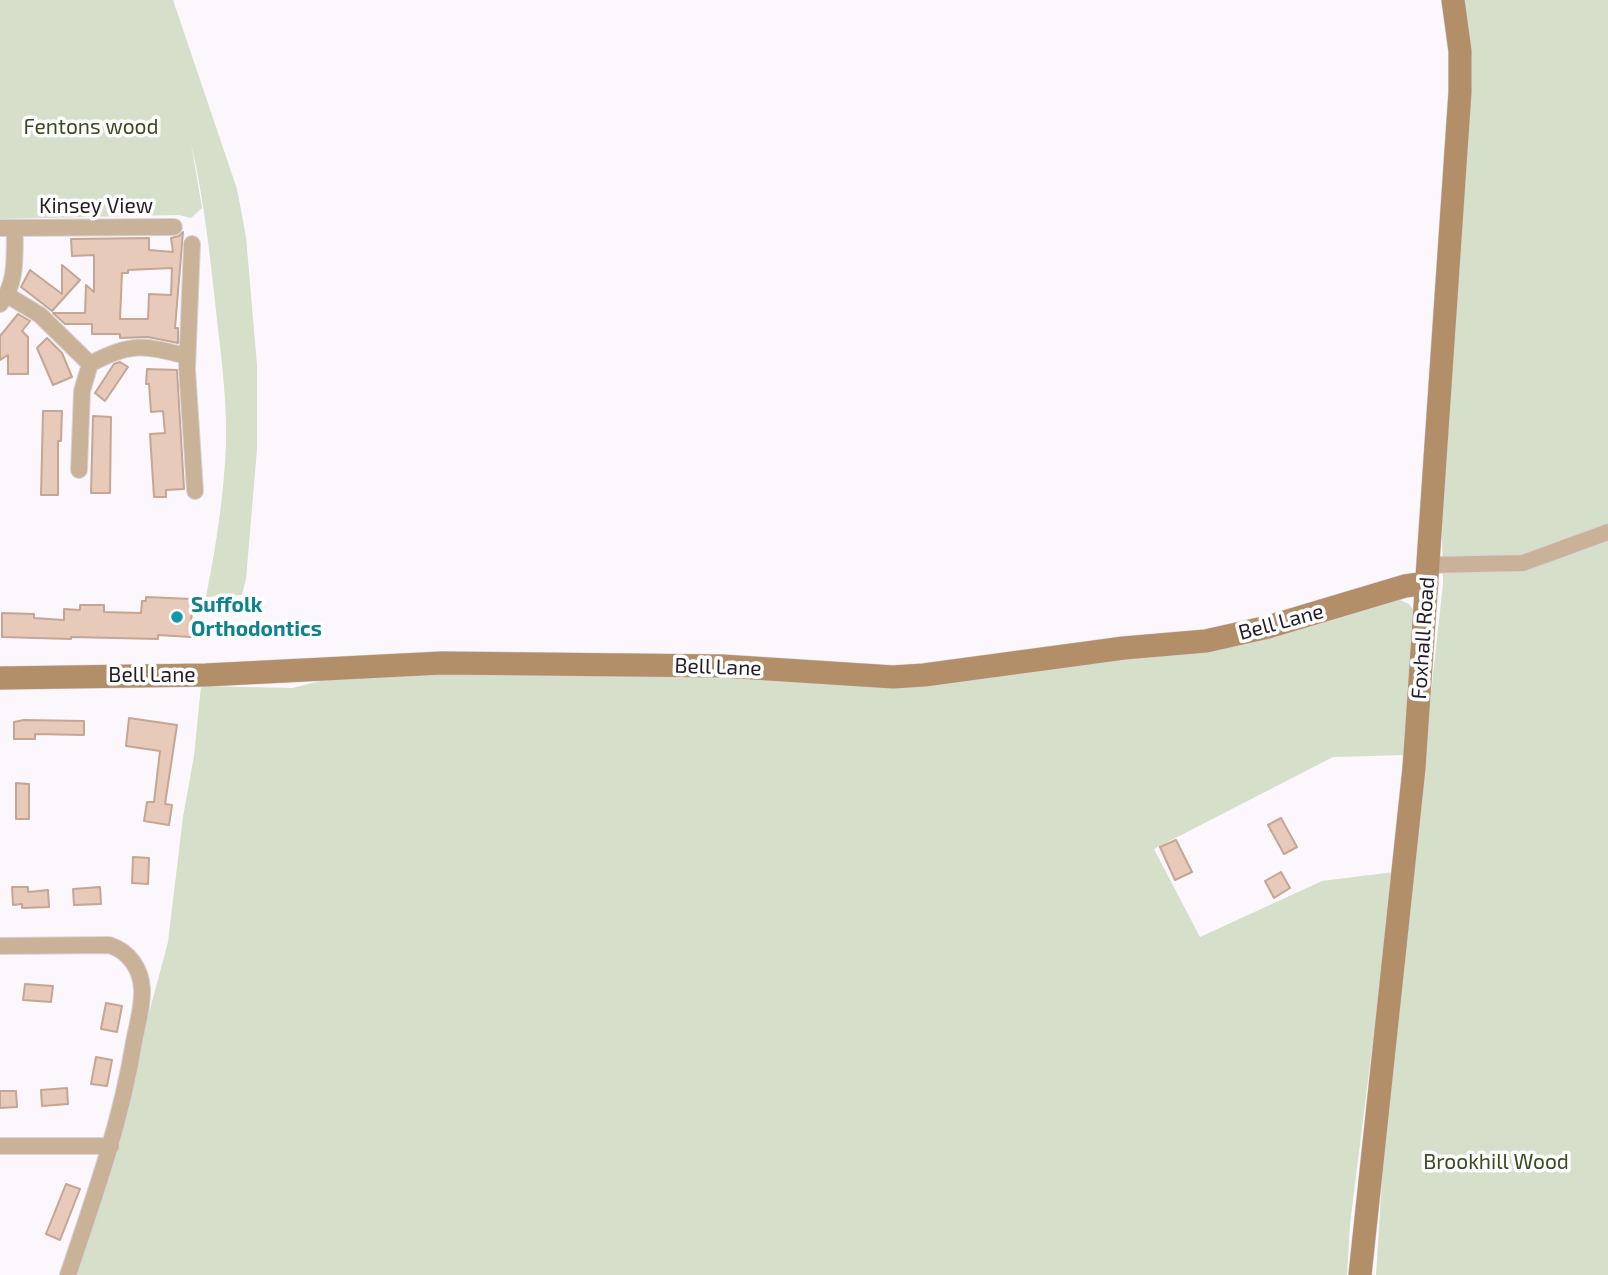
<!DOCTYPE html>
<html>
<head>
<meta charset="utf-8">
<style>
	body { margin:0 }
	canvas { display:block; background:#fbf7fd }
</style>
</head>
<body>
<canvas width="1608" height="1275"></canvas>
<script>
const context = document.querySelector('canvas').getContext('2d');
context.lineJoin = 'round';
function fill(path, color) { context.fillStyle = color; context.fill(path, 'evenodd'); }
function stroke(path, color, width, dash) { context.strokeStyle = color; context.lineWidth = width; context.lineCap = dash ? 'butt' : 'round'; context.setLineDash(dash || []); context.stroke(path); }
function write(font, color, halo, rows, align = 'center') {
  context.font = font + ' "Exo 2",sans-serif'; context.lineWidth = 7; context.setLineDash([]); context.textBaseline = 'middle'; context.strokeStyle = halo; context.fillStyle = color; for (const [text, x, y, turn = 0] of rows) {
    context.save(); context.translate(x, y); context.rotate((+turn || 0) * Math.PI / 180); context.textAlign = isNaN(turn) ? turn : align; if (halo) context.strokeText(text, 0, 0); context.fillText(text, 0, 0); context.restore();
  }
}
const green = new Path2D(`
	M0,0H173L237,189L246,237L257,365V449L246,579L242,595L206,597C216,546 224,496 226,444C227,400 221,355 216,311C210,255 204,199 191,143L202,208L191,218L179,215L0,219Z
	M1450,0H1608V1275H1376L1388,1085L1443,584L1442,533L1455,104Z
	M1400,600L1409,604L1418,617L1406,755L1333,757L1154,849L1200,937L1322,881L1394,872L1350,1224L1347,1275H71L117,1133L168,942L183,817L194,756L201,686L292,688L329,679L435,673L741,676L1120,658L1213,650L1243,644L1390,601Z`);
const building = new Path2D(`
	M183,232L175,328H178V343L148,337L120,338V334H92V324H65L53,313H85L86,285L94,292V255L72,256L71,239L149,238V250L173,252L171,238L179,236ZM172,268L171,295L149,294L148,319H120L122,273H128V270Z
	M62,265L80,280L52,311L21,287L30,270L62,294Z
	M18,314L30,321L22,331L28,337V374H8V355L0,360V336Z
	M47,338L62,353L72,377L53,385L37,348Z
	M120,362L128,367L105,401L95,393L114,364Z
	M147,369L177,370L184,489L166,490V497H154L150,434L165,433L163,411L151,412L149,384H146Z
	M43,411H62L61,441H58V495H41Z
	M93,416L111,417L110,493H91Z
	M146,597L192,599L191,637L158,635V639L71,637V639L2,637V613L34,614V618L64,620V609L80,610V605H104V612L141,613L142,601H146Z
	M129,718L177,725L165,804L172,805L169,825L144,821L147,802H154L160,751L126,746Z
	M24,720L84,721V735L35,734V739H14V722Z
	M16,783L29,784V819H16Z
	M1281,818L1297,847L1284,854L1268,825Z
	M1176,840L1192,872L1175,880L1160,847Z
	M133,857L149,858L148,884L132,883Z
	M1281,872L1290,888L1274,898L1265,881Z
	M12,887H28V892L48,890L49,907L22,908V904L13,905Z
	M100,887L101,904L74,905L73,889Z
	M25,984L53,986L51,1002L23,1000Z
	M106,1003L122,1006L117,1032L101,1029Z
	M96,1057L112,1060L107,1086L91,1084Z
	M67,1088L68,1104L42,1106L41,1090Z
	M0,1091H16L17,1107L0,1108Z
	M66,1184L80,1189L60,1240L46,1234Z`);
const street = new Path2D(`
	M0,228L174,227
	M192,244L187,369L195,491
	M7,295L40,315L90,364L82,391L79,470
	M0,304C18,283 14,254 15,228
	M90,364C131,342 143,345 187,356
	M1428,565L1523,563L1608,532
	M0,946L109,945C129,951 141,969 142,989C143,1006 137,1026 134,1042C121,1122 94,1198 68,1275
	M0,1146H111`);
const secondary = new Path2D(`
	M0,678L206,675L442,663L722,666L893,677L924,675L1124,648L1206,641L1268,627L1405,586L1427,583
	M1360,1275L1414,768L1460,92V51L1453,0`);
const markers = [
	[177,617,7,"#0f9aa8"]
];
const parkNames = [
	["Fentons wood",91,127],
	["Brookhill Wood",1496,1162]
];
const streetNames = [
	["Kinsey View",96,206],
	["Bell Lane",1281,622,-15],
	["Foxhall Road",1423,638,-86],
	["Bell Lane",718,667,2],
	["Bell Lane",152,675]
];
const cultureNames = [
	["Suffolk",191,605],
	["Orthodontics",191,629]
];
fill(green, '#d5dfc9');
fill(building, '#e8caba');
stroke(building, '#c5a694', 2);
stroke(street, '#d9d4db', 18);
stroke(secondary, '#d9d4db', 24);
stroke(street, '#cab298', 16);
stroke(secondary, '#b28f68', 23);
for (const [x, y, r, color] of markers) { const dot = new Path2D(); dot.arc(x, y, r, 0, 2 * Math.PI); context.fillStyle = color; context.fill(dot); stroke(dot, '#fff', 2.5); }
write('21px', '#384a1e', '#fff', parkNames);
write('21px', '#241c26', '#fff', streetNames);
write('bold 21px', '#0d838f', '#fff', cultureNames, 'left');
</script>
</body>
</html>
